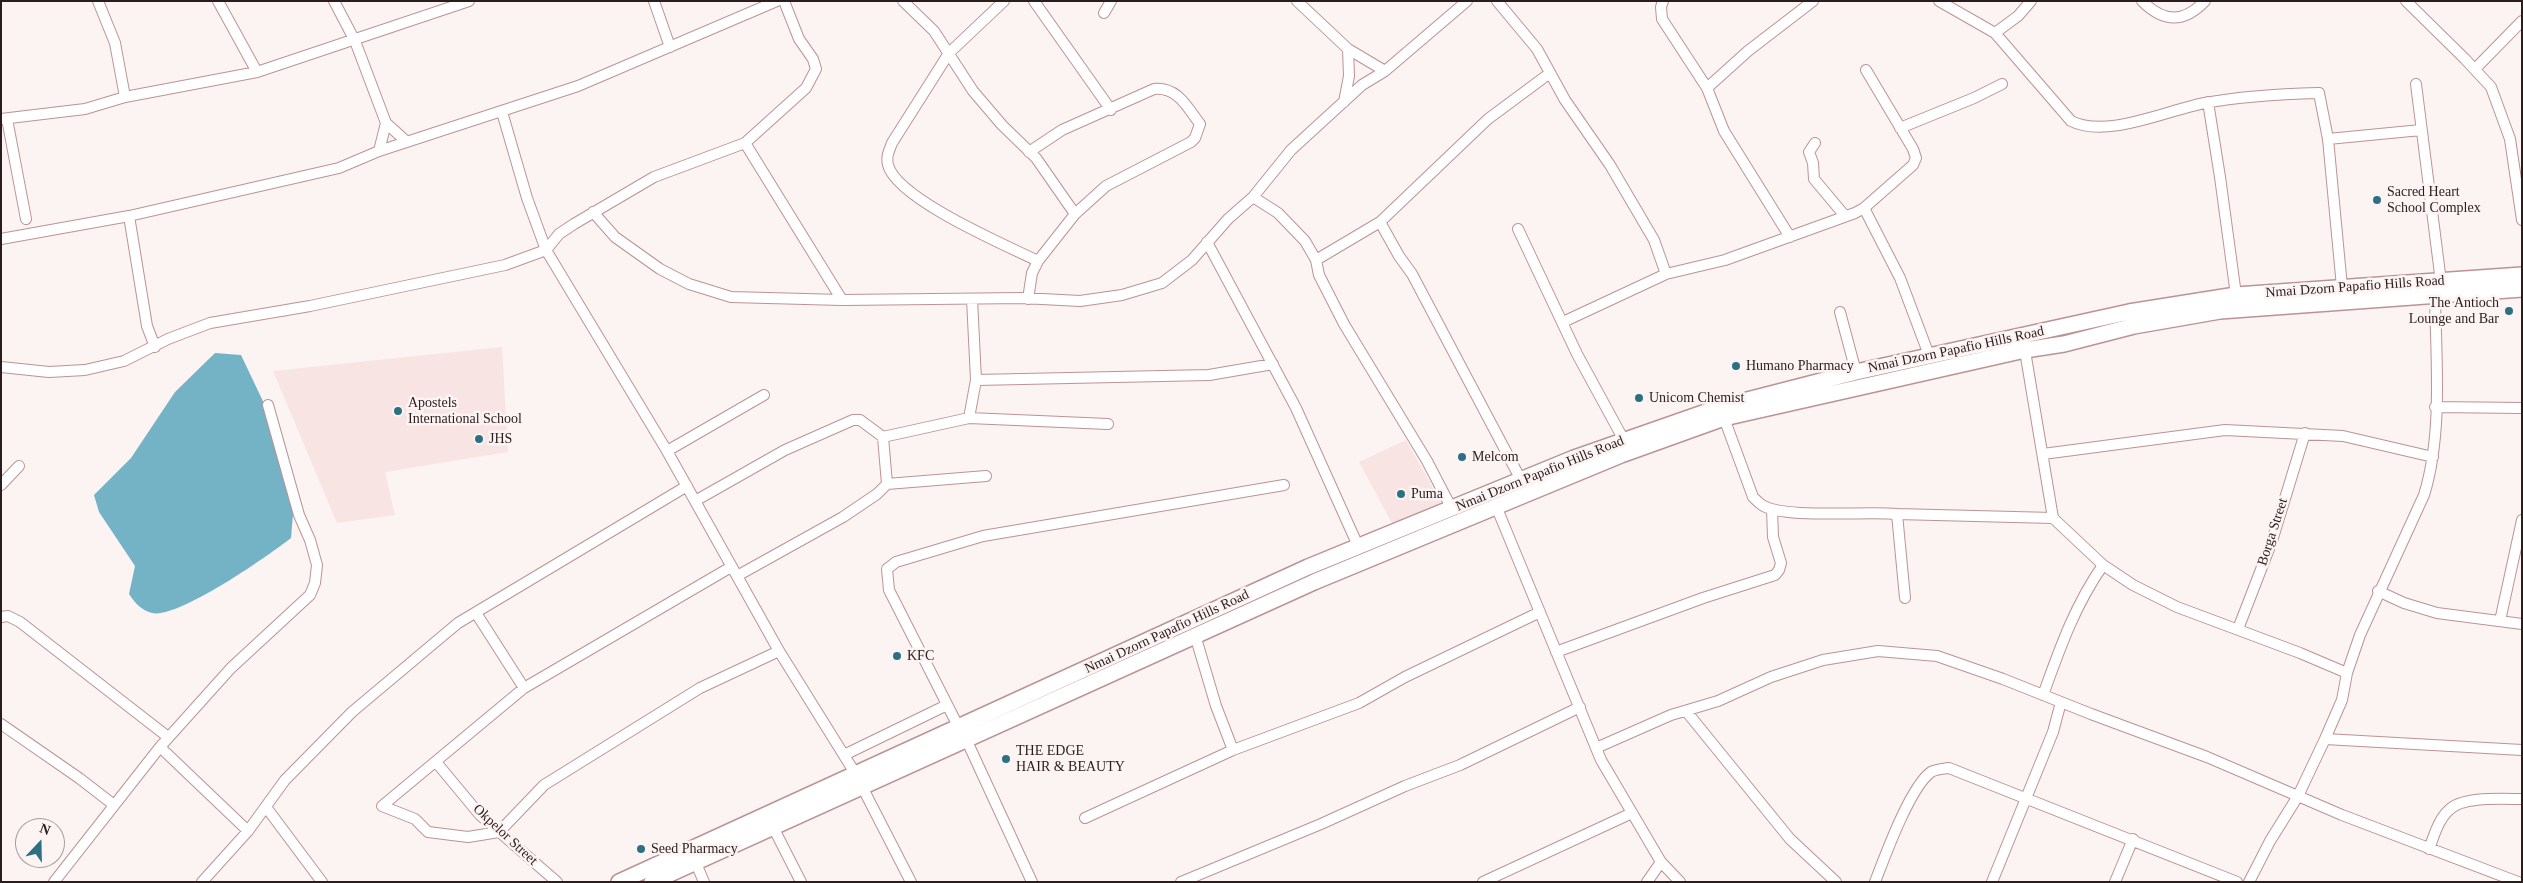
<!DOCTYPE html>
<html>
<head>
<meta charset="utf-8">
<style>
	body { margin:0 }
	#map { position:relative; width:2523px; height:883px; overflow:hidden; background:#fcf3f3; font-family:"Times New Roman",serif }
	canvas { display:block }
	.frame { position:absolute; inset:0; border:2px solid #2b1c1d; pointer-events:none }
	.north { position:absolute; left:15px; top:818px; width:50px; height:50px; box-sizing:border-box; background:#fcf3f3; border:1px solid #a89d9d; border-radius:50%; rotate:21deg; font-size:14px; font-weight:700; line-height:20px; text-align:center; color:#2b1c1d }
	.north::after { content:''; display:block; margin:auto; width:18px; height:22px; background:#2d7082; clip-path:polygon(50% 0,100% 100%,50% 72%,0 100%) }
</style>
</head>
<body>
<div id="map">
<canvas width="2523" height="883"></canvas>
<div class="frame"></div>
<div class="north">N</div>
</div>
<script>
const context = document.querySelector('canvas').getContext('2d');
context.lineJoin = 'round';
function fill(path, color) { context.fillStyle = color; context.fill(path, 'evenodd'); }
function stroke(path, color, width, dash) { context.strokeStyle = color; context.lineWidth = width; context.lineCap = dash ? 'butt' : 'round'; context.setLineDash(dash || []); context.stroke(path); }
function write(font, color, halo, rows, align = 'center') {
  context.font = font + ' "Times New Roman",serif'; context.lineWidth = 5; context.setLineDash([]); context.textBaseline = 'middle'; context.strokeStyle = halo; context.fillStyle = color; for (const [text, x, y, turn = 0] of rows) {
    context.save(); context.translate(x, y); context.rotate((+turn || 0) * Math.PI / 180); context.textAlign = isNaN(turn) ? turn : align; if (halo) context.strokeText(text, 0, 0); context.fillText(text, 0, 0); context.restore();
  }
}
const built = new Path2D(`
	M502,347L508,452L385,472L395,515L337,523L273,371Z
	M1406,440L1444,508L1394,527L1359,462Z`);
const water = new Path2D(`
	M215,353L241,355L270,416L292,491L293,514L291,538C268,556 178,619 152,613C141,610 135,603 129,594L135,566L99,512L94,495L131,458L175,392Z`);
const street = new Path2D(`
	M98,1L115,43L125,97
	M218,1L257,72
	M334,1L355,41L386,123L407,142
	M654,1L670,47
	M903,1L934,31L973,91L1002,125L1036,158L1075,214
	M1004,1L949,53L892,143C889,151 886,156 888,165C897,199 1005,245 1038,261
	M1034,1L1111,110
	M1297,1L1348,49L1385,71
	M1497,1L1537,49L1565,100L1610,165L1654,240L1666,274
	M1663,1L1661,7L1662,19L1707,88L1724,131L1790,237
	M1939,1L1995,33L2071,121C2107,139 2167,110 2205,103C2242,96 2281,94 2319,93L2328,139L2342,287
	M2142,1C2164,23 2184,23 2205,1
	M2406,1L2465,59L2491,87L2510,139L2522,220
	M1104,13L1111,1
	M1995,33L2018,16L2031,1
	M2475,69L2522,21
	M2416,84L2441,282
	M1707,88L1748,51L1813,1
	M1344,102L1349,76L1348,49
	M2208,102L2220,177L2236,295
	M502,112L527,198L546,250L667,451L779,651L855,773L911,882
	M1,119L85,109L125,97L257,72L469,1
	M7,119L26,219
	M1900,128L1974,98L2002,84
	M2328,139L2421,130
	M745,143L842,300
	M1815,143L1809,152L1813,163L1814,179L1845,216
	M379,151L386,123
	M1253,197L1278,213L1305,241L1316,260L1319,275L1344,324L1427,461L1452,509
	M1864,208L1900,278L1929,355
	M593,212L615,237L660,269L689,284L731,297L842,300L1023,298L1080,301L1122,295L1162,283L1192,260L1228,219L1253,197L1291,150L1362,85L1385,71L1467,1
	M129,216L147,326L155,347
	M1380,222L1399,256L1412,274L1521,480
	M1518,229L1577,354L1626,444
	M1,239L129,216L339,168L379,151L578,86L777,1
	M1207,242L1296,408L1359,548
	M1316,260L1380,222L1488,119L1550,73
	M1028,299L1032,273L1038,261L1075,214L1106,186L1191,142L1195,138L1200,124C1187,107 1178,87 1154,89L1062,130L1029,152
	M1840,312L1856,372
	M1563,322L1666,274L1725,260L1855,213L1864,208L1913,165L1916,158L1913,149L1866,70
	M2024,345L2053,518L2103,565L2133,585L2177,607L2300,653L2347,673
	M1,367L49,372L85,370L124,361L168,339L210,323L310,306L505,265L546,250L559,234L574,224L654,177L745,143L806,88L816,69L813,59L799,39L784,1
	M976,380L1209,375L1273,364
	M2435,407L2522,408
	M969,418L976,380L972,299
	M1724,418L1753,497C1756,500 1759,503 1762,505C1783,519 1867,511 1897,514L1905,598
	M883,437L969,418L1108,424
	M667,451L764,395
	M2043,454L2225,430L2343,436L2433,457
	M887,484L986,476
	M1,485L19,466
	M695,501L785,450L853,420H860L883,437L887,484L877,494L843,517L737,576
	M1496,506L1601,760L1661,862L1680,882
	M1897,514L2053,518
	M731,567L524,688L382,806L415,819L428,832L468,837L499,832L544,785L700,688L779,651
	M2378,591L2404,603L2437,613L2522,624
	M476,613L524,688
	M1,617L8,616L20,622L168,737
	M2500,621L2522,520
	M2238,629L2272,541L2305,433
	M1195,635L1216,706L1233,750
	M1556,652L1703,598L1775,575L1779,570L1781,563L1773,537L1772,509
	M2043,695C2060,648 2074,607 2103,565
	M1686,711L1790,839L1836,882
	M1,724L79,778L114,805
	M958,726L889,590L887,569L896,562L983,536L1284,485
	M966,739L1032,882
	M2325,739L2522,750
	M160,747L231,668L310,595L315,583L317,565L310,540L299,515L268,405
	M1596,748L1671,715L1718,701L1771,677L1823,660L1878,651L1937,656L2003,679L2091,714L2207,757L2342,815L2518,882
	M844,755L947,705
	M436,762L480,815L557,882
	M266,807L322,882
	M1085,818L1233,750L1359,703L1405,677L1540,612
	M773,827L801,882
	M2429,849C2434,836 2438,820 2449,810C2462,796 2503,799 2522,799
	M695,861L704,882
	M54,882L160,747L248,831
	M202,882L248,831L285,780L352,712L458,623L687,486
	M1181,882L1321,824L1405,786L1460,765L1580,707
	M1483,882L1632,813
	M1647,882L1661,862
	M1875,882C1885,856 1910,787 1931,772C1936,769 1943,769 1949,768L2237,882
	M1992,882L2053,732L2061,702
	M2115,882L2133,839
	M2249,882L2270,841L2298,796L2325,739L2342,700L2347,673L2360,635L2424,495C2443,434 2436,359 2435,296`);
const secondary = new Path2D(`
	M619,882L1308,567L1574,458L1720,407L1856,372L2129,312L2236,295L2522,275
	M652,882L1314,582L1621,455L1724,418L2025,350L2064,344L2134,326L2220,311L2522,289`);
const markers = [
	[2377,200,5,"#2d7082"],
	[2509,311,5,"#2d7082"],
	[1736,366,5,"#2d7082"],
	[1639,398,5,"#2d7082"],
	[398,411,5,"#2d7082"],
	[479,439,5,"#2d7082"],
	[1462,457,5,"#2d7082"],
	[1401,494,5,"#2d7082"],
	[897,656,5,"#2d7082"],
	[1006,759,5,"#2d7082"],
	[641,849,5,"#2d7082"]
];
const poiNames = [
	["Sacred Heart",2387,192],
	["School Complex",2387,208],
	["The Antioch",2499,303,"right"],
	["Lounge and Bar",2499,319,"right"],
	["Humano Pharmacy",1746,366],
	["Unicom Chemist",1649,398],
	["Apostels",408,403],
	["International School",408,419],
	["JHS",489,439],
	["Melcom",1472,457],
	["Puma",1411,494],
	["KFC",907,656],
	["THE EDGE",1016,751],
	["HAIR & BEAUTY",1016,767],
	["Seed Pharmacy",651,849]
];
const streetNames = [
	["Nmai Dzorn Papafio Hills Road",2355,287,-4],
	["Nmai Dzorn Papafio Hills Road",1956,350,-12],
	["Nmai Dzorn Papafio Hills Road",1540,474,-22],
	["Borga Street",2273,532,-72],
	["Nmai Dzorn Papafio Hills Road",1167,632,-25],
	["Okpelor Street",505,835,43]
];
fill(built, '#f9e4e4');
fill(water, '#73b3c5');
stroke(street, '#bc9395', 12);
stroke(secondary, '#bc9395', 18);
stroke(street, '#fff', 10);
stroke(secondary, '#fff', 15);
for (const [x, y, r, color] of markers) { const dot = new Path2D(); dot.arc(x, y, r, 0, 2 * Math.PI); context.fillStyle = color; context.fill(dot); stroke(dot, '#fcf3f3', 2); }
write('14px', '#2b1c1d', '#fcf3f3', poiNames, 'left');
write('14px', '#2b1c1d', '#fcf3f3', streetNames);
</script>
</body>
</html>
